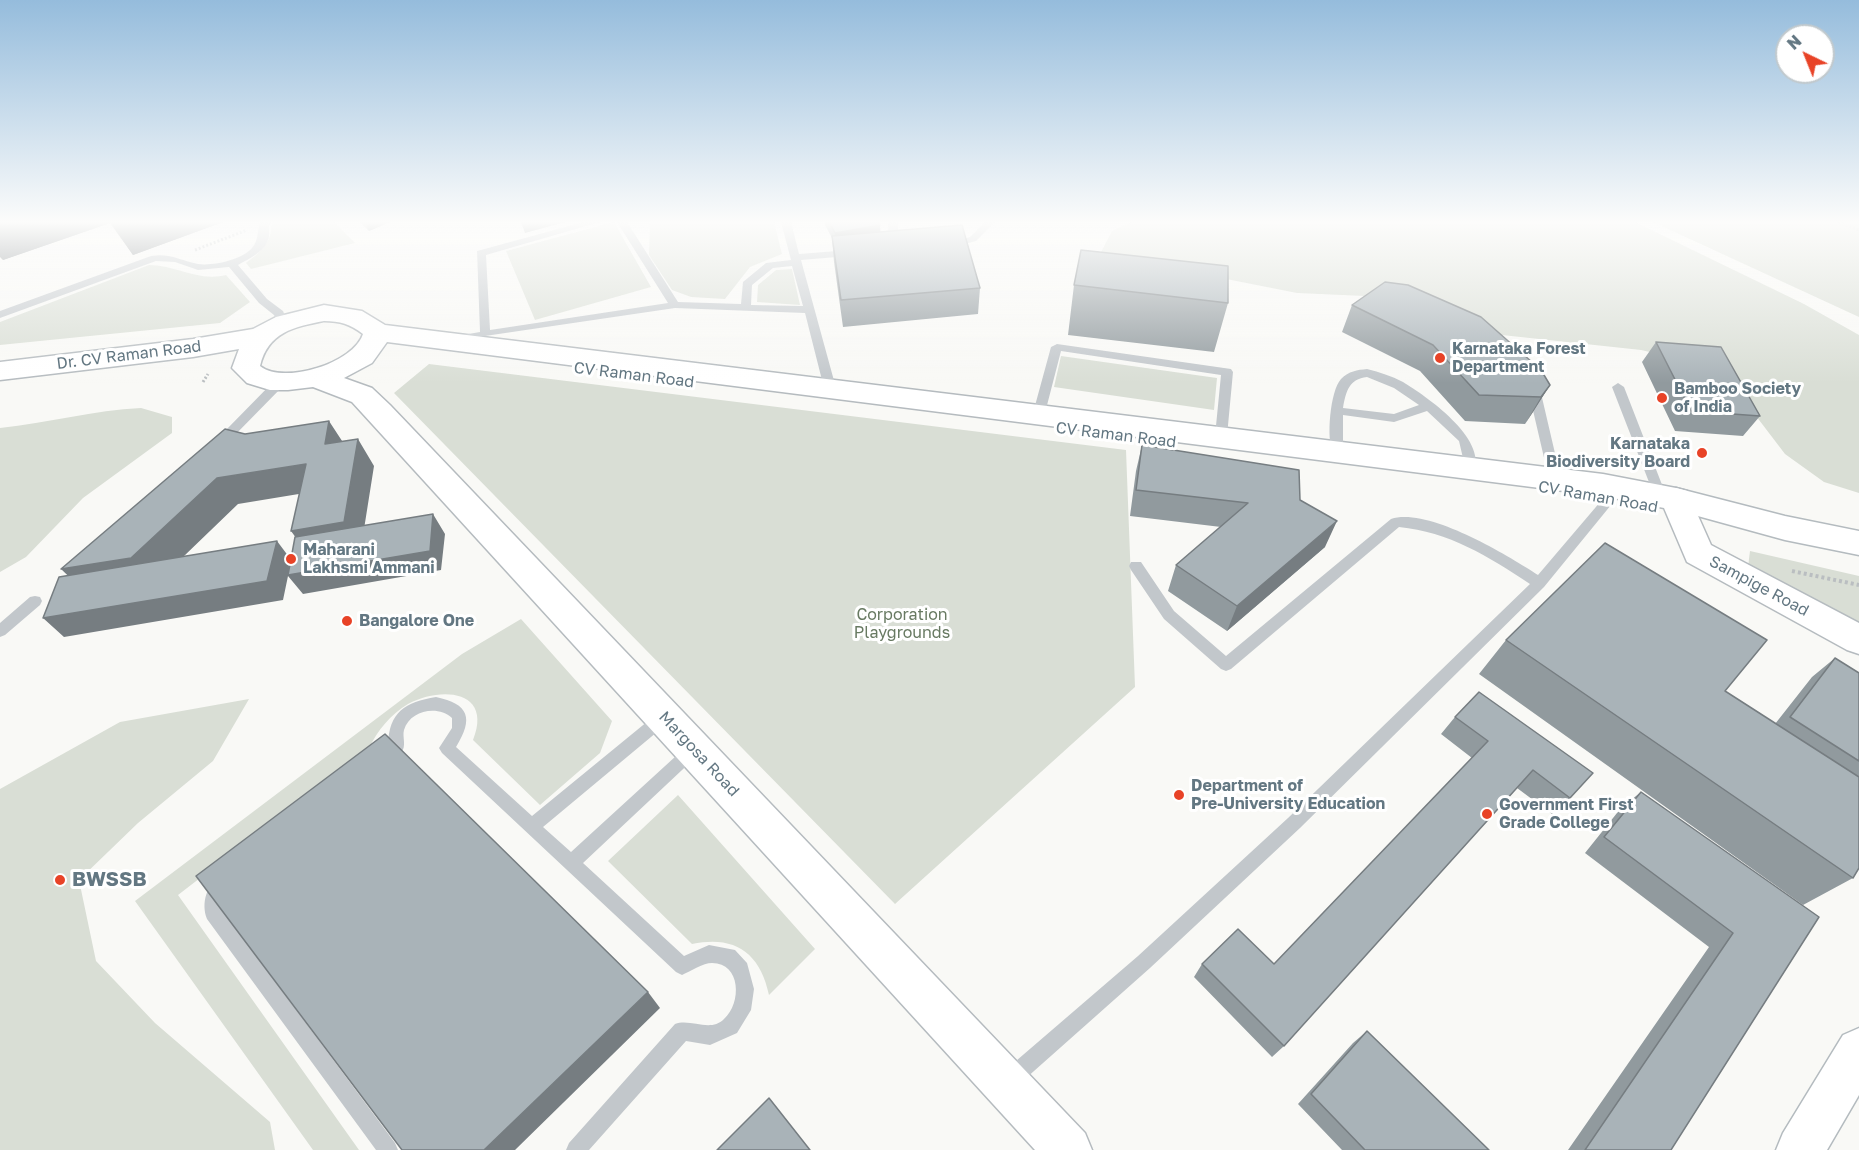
<!DOCTYPE html>
<html>
<head>
<meta charset="utf-8">
<style>
	body { margin:0 }
	#map { position:relative; width:1859px; height:1150px; overflow:hidden; background:#f9f9f6; font-family:"Golos Text",sans-serif }
	canvas { display:block }
	.north { position:absolute; left:1775px; top:24px; width:60px; height:60px; box-sizing:border-box; background:#fff; border:2px solid #c1c9cd; border-radius:50%; rotate:317deg; font-size:16px; font-weight:700; line-height:24px; text-align:center; color:#637782 }
	.north::after { content:''; display:block; margin:auto; width:21px; height:27px; background:#e84327; clip-path:polygon(50% 0,100% 100%,50% 72%,0 100%) }
</style>
</head>
<body>
<div id="map">
<canvas width="1859" height="1150"></canvas>
<div class="north">N</div>
</div>
<script>
const context = document.querySelector('canvas').getContext('2d');
context.lineJoin = 'round';
function fill(path, color) { context.fillStyle = color; context.fill(path, 'evenodd'); }
function stroke(path, color, width, dash) { context.strokeStyle = color; context.lineWidth = width; context.lineCap = dash ? 'butt' : 'round'; context.setLineDash(dash || []); context.stroke(path); }
function write(font, color, halo, rows, align = 'center') {
  context.font = font + ' "Golos Text",sans-serif'; context.lineWidth = 6; context.setLineDash([]); context.textBaseline = 'middle'; context.strokeStyle = halo; context.fillStyle = color; for (const [text, x, y, turn = 0] of rows) {
    context.save(); context.translate(x, y); context.rotate((+turn || 0) * Math.PI / 180); context.textAlign = isNaN(turn) ? turn : align; if (halo) context.strokeText(text, 0, 0); context.fillText(text, 0, 0); context.restore();
  }
}
const green = new Path2D(`
	M274,222H334L355,243L251,269L246,263C259,253 272,243 271,226Z
	M614,222L651,287L535,320L506,251Z
	M650,222H774L782,254L750,267L725,299L691,297L672,290L649,255Z
	M1132,222H1635L1804,304L1859,335V493L1824,482L1785,454L1740,395L1672,357L1641,350L1474,332L1364,296L1297,293L1100,254L1112,231Z
	M1653,222H1859V317Z
	M149,265C176,265 198,282 226,275L250,302L220,323L0,345V322Z
	M792,269L800,305L757,302L758,285L776,270Z
	M1061,356L1217,378L1214,410L1054,387Z
	M429,364L1126,450L1135,687L895,904L394,393Z
	M141,408L172,417V433L83,498L26,557L0,572V428C48,423 94,410 141,408Z
	M1750,551L1859,576V626L1748,567Z
	M521,619L612,721L600,753L540,805L473,740C493,690 441,686 408,704C390,715 378,730 369,748L178,895L359,1150H313L135,901L462,654Z
	M249,699L213,761L138,823L79,880L96,961L155,1023L270,1122L275,1150H0V789L120,722Z
	M678,795L815,949L769,995C760,952 734,935 692,944L608,861Z`);
const pathFar1 = new Path2D(`
	M1838,222L1859,230
	M195,250L247,230
	M203,382L208,374`);
const path = new Path2D(`
	M1792,571L1859,585`);
const lane = new Path2D(`
	M261,222H271C267,228 270,230 269,236C267,251 250,258 238,265L267,299L283,311L288,323L287,325H279L274,315L259,303L229,267L198,270L175,262L156,261L0,318V311L151,256C171,253 181,261 198,264C214,266 241,260 252,248C260,238 256,231 261,222Z
	M584,222H600L486,255L490,330L668,303L617,222H627L678,302L741,304L743,282L766,263L791,260L781,222H791L799,254L849,250L854,253L849,256L801,260L836,388L834,391H826L824,388L805,313L675,308L451,341V337L480,332L477,251ZM792,266L803,306L751,305L752,285L773,268Z
	M888,222H898V249H890L889,247Z
	M985,222H995L976,241L949,248L944,245L970,237Z
	M1057,344L1231,369L1233,372L1227,436L1221,440L1215,436L1221,375L1061,351L1045,413L1043,416H1035L1033,413L1051,347Z
	M1367,369C1380,372 1391,376 1403,382C1426,396 1487,438 1474,471H1466L1459,441L1427,411L1394,422L1343,415V451L1337,455L1333,454C1326,439 1330,391 1341,379C1349,371 1357,370 1367,369ZM1367,377L1394,388L1419,405L1394,414L1343,408C1346,391 1349,379 1367,377Z
	M281,377L285,378V384L232,438H224L222,435L224,432L277,378Z
	M1618,383L1624,387L1666,495L1664,498H1656L1654,495L1612,387Z
	M1534,385L1540,389L1561,479L1555,483L1549,479L1528,389Z
	M1606,490L1612,495L1611,505L1544,587L1300,828L1150,968L1016,1087L1009,1089L1002,1087L1000,1080L1002,1073L1138,956L1288,818L1530,584C1488,556 1449,532 1399,527L1231,669L1226,671L1221,669L1164,619L1131,570L1129,566L1131,562H1141L1174,611L1226,656L1391,519C1428,507 1507,555 1538,575L1601,501L1602,492Z
	M35,596L40,597L42,601L40,605L5,635L0,637V623L30,597Z
	M436,697C469,704 474,718 456,747L532,816L659,712L664,710L669,712L672,717L669,722L543,827L571,852L688,745L693,743L698,745L701,750L698,755L583,863L684,956L709,945L735,950L747,963L754,989L751,1010L737,1033L710,1045L686,1041L589,1150H566L569,1143L675,1024C691,1018 710,1033 724,1019C742,1003 741,963 712,963C703,963 691,971 682,975L676,972L442,753L439,748L452,728V718C438,705 410,710 404,730C402,737 407,746 401,753C397,757 390,761 385,763L380,761L377,756L380,751L388,745C389,712 405,702 436,697Z
	M222,877L228,879L230,885L222,899V910L395,1143L398,1150H376L207,919C201,904 206,883 222,877Z`);
const secondary = new Path2D(`
	M1676,488L1785,516L1859,531V555L1785,540L1665,507L1661,499L1665,491Z
	M1859,1028V1095L1827,1150H1776L1783,1133L1843,1035Z`);
const primary = new Path2D(`
	M324,305L362,311L385,325L1603,474L1676,488L1687,491L1711,545L1859,623V654L1847,650L1687,562L1664,508L1603,496L387,342L372,363L344,378L372,388L390,405L1085,1133L1092,1150H1035L352,402L313,387L288,390H270L247,383L232,368L239,349L193,357L0,380V362L193,339L253,329L276,317ZM324,321C340,321 350,324 363,334C354,363 284,385 260,366C268,332 294,327 324,321Z`);
const wall = new Path2D(`
	M0,222H223L133,255L110,223L3,260Z
	M360,222H390L369,231Z
	M825,222H878L880,225V232L980,288L978,314L843,327L834,262L832,238L825,225Z
	M1074,285L1228,303L1214,352L1068,335Z
	M1352,305L1550,385L1525,424L1465,421L1420,371L1342,332Z
	M1656,342L1760,416L1743,436L1675,431L1642,362Z
	M1142,445L1300,500L1325,547L1227,631L1168,591L1176,565L1221,527L1130,516L1136,471Z
	M1506,640L1725,691L1775,724L1812,677L1835,658L1859,673V868L1853,878L1803,905L1479,674Z
	M1479,692L1570,798L1552,814L1517,788L1284,1046L1272,1057L1194,977L1202,964H1274L1472,758L1441,734L1455,717Z
	M1641,792L1819,917L1671,1150H1568L1709,947L1585,853L1621,808Z
	M1367,1031L1489,1150H1342L1298,1104L1353,1043Z`);
const shadedWall = new Path2D(`
	M0,222H109L110,223L3,260L0,257Z
	M110,222H223L133,255Z
	M365,222H390L369,231Z
	M521,222H565L525,233Z
	M880,225L881,238L836,247L835,233Z
	M1550,385L1533,412L1525,424L1541,397Z
	M329,421L346,447L325,444Z
	M358,439L374,466L361,548L310,557L291,531Z
	M306,464L323,490L238,504L156,583L88,595L61,569L217,478Z
	M433,514L445,534L441,570L303,594L288,576L283,600L64,637L43,618L277,541L292,561Z
	M1337,521L1325,547L1227,631L1237,606Z
	M648,992L660,1008L515,1150H484Z`);
const building = new Path2D(`
	M829,222H878L880,225L835,233Z
	M962,225L980,288L841,300L832,236Z
	M1081,250L1228,266V303L1074,285Z
	M1385,282L1408,285L1481,317L1541,370L1550,385L1541,397L1479,395L1433,345L1352,305Z
	M1656,342L1721,347L1760,416L1691,411Z
	M329,421L325,444L358,439L344,522L291,531L306,464L217,478L131,558L61,569L225,429L245,434Z
	M1142,445L1299,470L1300,500L1337,521L1237,606L1176,565L1248,503L1136,490Z
	M433,514L430,551L288,575L295,537Z
	M277,541L267,581L43,618L59,577Z
	M1605,543L1767,640L1725,691L1859,777V868L1853,878L1506,640Z
	M1835,658L1859,673V761L1790,717Z
	M1479,692L1593,773L1570,798L1533,770L1284,1046L1202,964L1238,929L1274,964L1488,741L1455,717Z
	M385,734L648,992L484,1150H402L196,876Z
	M1641,792L1819,917L1671,1150H1585L1733,933L1604,837Z
	M1367,1031L1489,1150H1365L1311,1094Z
	M769,1098L810,1150H717Z`);
const markers = [
	[1440,358,6,"#e84327"],
	[1662,398,6,"#e84327"],
	[1702,453,6,"#e84327"],
	[291,559,6,"#e84327"],
	[347,621,6,"#e84327"],
	[1179,795,6,"#e84327"],
	[1487,814,6,"#e84327"],
	[60,880,6,"#e84327"]
];
const poiNames = [
	["Karnataka Forest",1452,349],
	["Department",1452,367],
	["Bamboo Society",1674,389],
	["of India",1674,407],
	["Karnataka",1690,444,"right"],
	["Biodiversity Board",1690,462,"right"],
	["Maharani",303,550],
	["Lakhsmi Ammani",303,568],
	["Bangalore One",359,621],
	["Department of",1191,786],
	["Pre-University Education",1191,804],
	["Government First",1499,805],
	["Grade College",1499,823]
];
const streetNames = [
	["Dr. CV Raman Road",129,355,-7],
	["CV Raman Road",634,375,7],
	["CV Raman Road",1116,435,7],
	["CV Raman Road",1598,497,10],
	["Sampige Road",1759,586,28],
	["Margosa Road",699,754,47]
];
const parkNames = [
	["Corporation",902,615],
	["Playgrounds",902,633]
];
const nearPoinames = [
	["BWSSB",72,880]
];
fill(green, '#d9ded5');
stroke(secondary, '#b4bbbf', 3);
stroke(primary, '#b5bbbf', 3);
stroke(pathFar1, '#babec1', 3, [2, 2]);
stroke(path, '#babec1', 4, [3, 3]);
fill(lane, '#c2c7cb');
fill(secondary, '#fff');
fill(primary, '#fff');
fill(wall, '#919a9e');
fill(shadedWall, '#767d81');
fill(building, '#a9b3b8');
stroke(building, '#767d81', 1.5);
const sky = context.createLinearGradient(0, 0, 0, 383);
sky.addColorStop(0, '#95bcdc');
sky.addColorStop(0.58, '#fcfcfb');
sky.addColorStop(1, '#fcfcfb00');
context.fillStyle = sky;
context.fillRect(0, 0, 1859, 383);
for (const [x, y, r, color] of markers) { const dot = new Path2D(); dot.arc(x, y, r, 0, 2 * Math.PI); context.fillStyle = color; context.fill(dot); stroke(dot, '#fff', 2); }
write('bold 16px', '#637782', '#fff', poiNames, 'left');
write('16px', '#637782', '#fff', streetNames);
write('16px', '#687a62', '#fff', parkNames);
write('bold 20px', '#637782', '#fff', nearPoinames, 'left');
</script>
</body>
</html>
